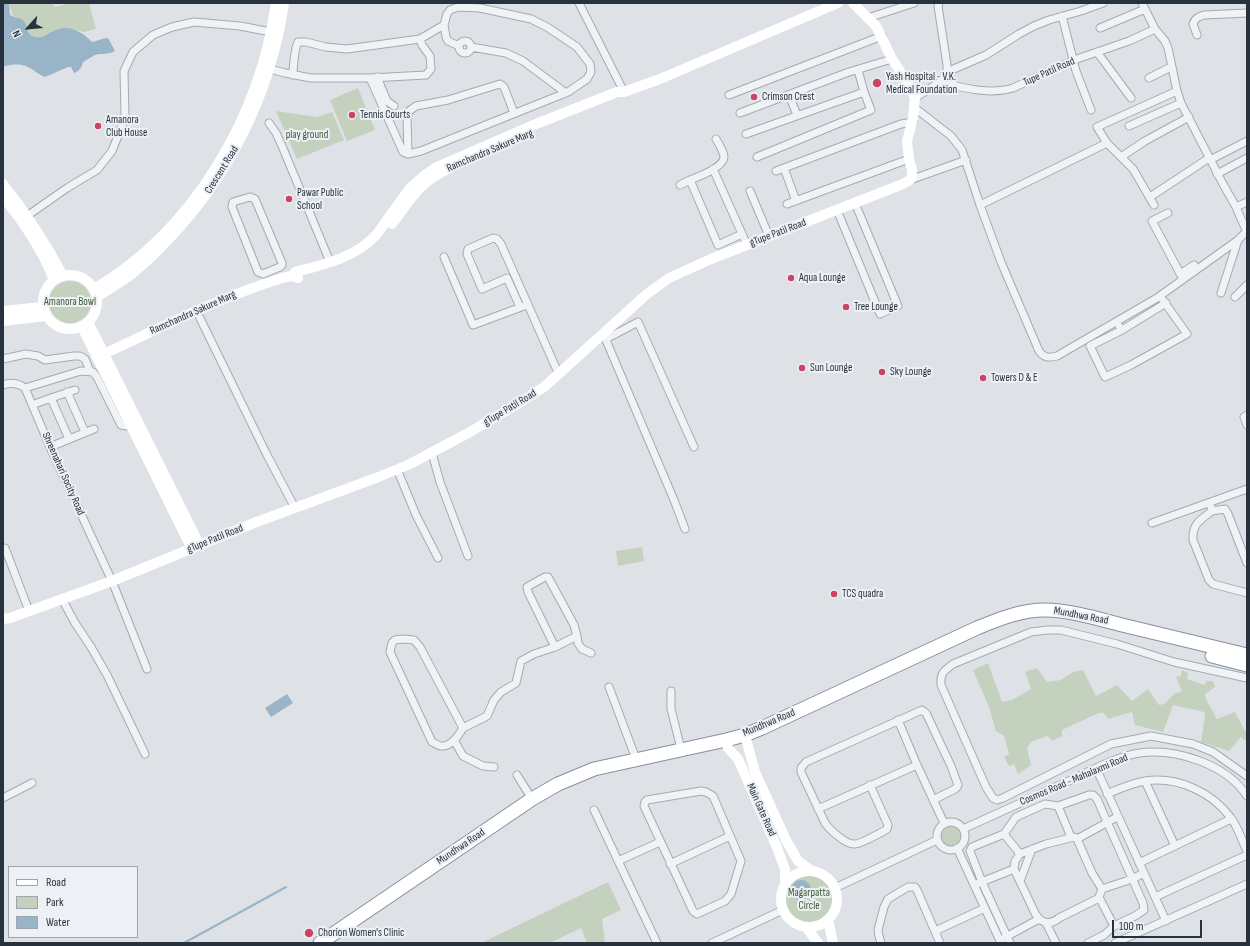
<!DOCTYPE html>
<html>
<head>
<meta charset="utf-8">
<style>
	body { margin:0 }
	#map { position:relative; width:1250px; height:946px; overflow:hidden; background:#dee2e7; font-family:"Sofia Sans Condensed",sans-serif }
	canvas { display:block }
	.frame { position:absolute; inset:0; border:4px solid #27323e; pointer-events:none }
	.legend { position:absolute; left:8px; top:866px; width:130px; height:72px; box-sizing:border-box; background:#edf1f5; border:1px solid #9ea5ac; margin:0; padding:5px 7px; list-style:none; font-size:12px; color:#27323e }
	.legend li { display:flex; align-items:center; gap:8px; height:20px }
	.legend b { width:20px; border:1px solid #9ea5ac }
	.north { position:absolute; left:8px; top:8px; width:40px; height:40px; -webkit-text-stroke:3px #edf1f5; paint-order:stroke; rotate:243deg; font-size:11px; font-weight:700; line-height:16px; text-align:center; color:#27323e }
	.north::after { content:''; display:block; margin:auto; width:14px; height:18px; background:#27323e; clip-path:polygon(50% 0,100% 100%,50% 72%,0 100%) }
	.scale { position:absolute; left:1112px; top:920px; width:90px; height:18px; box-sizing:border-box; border:2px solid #27323e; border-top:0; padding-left:5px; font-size:12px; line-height:14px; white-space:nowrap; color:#27323e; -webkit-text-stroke:3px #edf1f5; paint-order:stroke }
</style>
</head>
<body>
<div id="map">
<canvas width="1250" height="946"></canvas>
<div class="frame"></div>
<ul class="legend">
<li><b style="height:5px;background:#fff"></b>Road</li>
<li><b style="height:11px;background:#c5d1bf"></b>Park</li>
<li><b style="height:11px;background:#99b4c7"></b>Water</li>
</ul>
<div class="north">N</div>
<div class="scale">100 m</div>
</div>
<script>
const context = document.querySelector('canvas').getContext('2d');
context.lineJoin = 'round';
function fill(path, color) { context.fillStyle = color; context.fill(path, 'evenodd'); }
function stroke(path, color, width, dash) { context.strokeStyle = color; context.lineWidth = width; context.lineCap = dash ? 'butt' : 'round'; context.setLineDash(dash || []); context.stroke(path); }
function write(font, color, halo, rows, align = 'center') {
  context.font = font + ' "Sofia Sans Condensed",sans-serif'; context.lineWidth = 4; context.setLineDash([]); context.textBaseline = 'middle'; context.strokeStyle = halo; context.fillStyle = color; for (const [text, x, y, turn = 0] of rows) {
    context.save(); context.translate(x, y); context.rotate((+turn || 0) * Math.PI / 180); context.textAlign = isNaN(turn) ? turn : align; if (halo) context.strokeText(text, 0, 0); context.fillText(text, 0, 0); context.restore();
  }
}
const green = new Path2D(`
	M9,3H53L55,7L70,3H89L96,29L84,32L72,29L56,30L45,36L40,38L31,35L21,19L13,16Z
	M358,88L375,130L347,141L330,100Z
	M276,111L317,117L332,112L344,140L297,159Z
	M49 302a21 21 0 1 1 42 0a21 21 0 1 1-42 0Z
	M642,547L644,561L618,566L616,551Z
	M988,663L1002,702L1012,700L1031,689L1025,672L1037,668L1047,682L1061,680L1073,672L1083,670L1096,696L1117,685L1132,701L1148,689L1159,705L1164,704L1174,694L1182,691L1176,677L1181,676L1182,670L1188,673L1187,679L1205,685L1206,681H1213L1215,687L1205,694L1206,699L1217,719L1235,712L1245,731H1247V742L1241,737L1229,751L1201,742L1205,715L1204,712L1173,705L1163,732L1135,725L1132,712L1108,719L1104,713H1099L1062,730V736L1052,741L1048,736L1032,741L1027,748L1031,765L1018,774L1014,764L1009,766L1004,757L1009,754L1004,736L996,731L989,707L973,670Z
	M940 836a11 11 0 1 1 22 0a11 11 0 1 1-22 0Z
	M785 899a24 24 0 1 1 48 0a24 24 0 1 1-48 0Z
	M608,882L621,910L602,919L605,943H587L581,928L550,943H481Z`);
const water = new Path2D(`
	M3,3H9L10,15C15,18 21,17 24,21C29,28 26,35 36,37C44,39 49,32 56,30C69,24 83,32 92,42C98,41 102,38 108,38L115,51C108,55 102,53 95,55C91,57 87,60 83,62C82,68 79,71 74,73L71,67H68L45,77C37,74 30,66 22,65C16,64 10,65 5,66L3,67Z
	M287,694L293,703L271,717L265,708Z
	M791 890a10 10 0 1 1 20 0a10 10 0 1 1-20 0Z`);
const stream = new Path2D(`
	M184,943L286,887`);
const street = new Path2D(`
	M579,3L624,92
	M1062,16L1076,71L1091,110
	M868,18L914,3
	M444,25L446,37L448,41L459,46
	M1100,28L1145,9
	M1197,35L1193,24C1195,18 1198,17 1204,15L1247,13
	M459 47a6 6 0 1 1 12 0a6 6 0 1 1-12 0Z
	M471,47L506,53L523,61L566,93
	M1097,52L1131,98
	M266,68L285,73L311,78H370L426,75L431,69L430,56L422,45L420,39
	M947,72L986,55L1019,34L1034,26L1049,20L1081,11L1103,3
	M293,75C293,68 295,47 298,42H306L326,47L347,49L420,39L444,25L447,14L450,10L458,7L480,8L531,19L547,27L577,47L590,64L591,72L587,79L568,92L421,151L408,154L403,152L370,78
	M377,77L387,101L394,106
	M1149,78L1171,67
	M940,82C963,88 990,95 1013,88L1074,60L1129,41L1155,29
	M729,95L882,36
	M789,95L797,115
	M915,98L940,82L947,72V65L938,6L939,3
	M915,108L951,136L962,150L980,205L1001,262L1039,351C1044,358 1049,358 1057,356L1157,298L1238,240L1245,233L1246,230L1236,207L1223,184L1181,103L1177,91L1168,48L1165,41L1155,29L1142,3
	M740,113L849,72L892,59
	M269,123L276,133L282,146L330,262
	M1129,126L1181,103
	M746,134L864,92L858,70
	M716,139C719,144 724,152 724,157C724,167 698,177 690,180L718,245L742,234
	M408,154L407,117L409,111L416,106L448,100L500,84L504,87L514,113
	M757,157L871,110L864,92
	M1121,157L1145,141L1189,117
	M1210,160L1247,141
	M784,168L796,201
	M713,169L747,245
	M776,171L901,124L913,122
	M1217,174L1247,158
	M910,180L966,160
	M680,185L690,180
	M750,191L769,236
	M250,197L255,199L282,263V265L280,267L263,274L258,272L232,207L233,202Z
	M1150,197L1209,158
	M787,204L909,159
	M980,205L1107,143
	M1154,205L1133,169L1107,143L1097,127L1177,91
	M1236,207L1247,202
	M837,210L880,314L898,306L855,203
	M1168,213L1152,221L1183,279
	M27,216L67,188L97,170L112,151L120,131L125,117L124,71L133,52L153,35L172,27L194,22L240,26L271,32
	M444,257L473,325L524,306
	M1180,274L1194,265
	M1221,293L1238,240
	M1235,297L1247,285
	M520,307L507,278L482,289L467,254L468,249L493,238L497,239L501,244L556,368
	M196,310L267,455L295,508
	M1119,326L1122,330L1166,303
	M1122,330L1090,346L1105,377L1131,365L1187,334L1160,296
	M603,333L674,500L685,529
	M606,339L638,322L694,447
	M3,359L26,354L38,356L45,360L74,356H80L85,359L90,371
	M3,385C11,382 18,383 25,388L50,447L112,581L147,669
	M25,388L81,371L93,372L97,377L121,425L127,426L133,423
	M67,392L85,432
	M51,398L75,390
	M32,405L51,398L69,439
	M1247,415L1244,417L1247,425
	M50,447L94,429
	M432,453L440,482L468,556
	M397,469L416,515L438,558
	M1211,507L1212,511L1225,509L1228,514L1247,563
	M1212,511C1200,520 1192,524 1193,540L1209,580L1213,584L1247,593
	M1152,523L1247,489
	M5,548L29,611
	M62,599L75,623L91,647L107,675L145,754
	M555,647L577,636
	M1247,678L1174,662L1117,644L1061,630H1047L1031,632L953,664C944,671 940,673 941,685L986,787L993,798L997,800L1003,798L1111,744L1151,736L1193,744L1213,752L1247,776
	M609,687L636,759
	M671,691V709L681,749
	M898,720L917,765L944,823
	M463,728C459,735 451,747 441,746C438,746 435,743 432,742L390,652L392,643L395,640L403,639L414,640L420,647L463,728L487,716L494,700L501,692L516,683L521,661L534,654L555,647L528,592L527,587L545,577H548L574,625L577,636L578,643L582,649L591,653
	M454,740L463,756L483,766L494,767
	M1096,768L1166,921
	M517,775L532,799
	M1145,781L1175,846
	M870,785L888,825L887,829L884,831C878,834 861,844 855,844C846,845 830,830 825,823L801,772V768L806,762L922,710L926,713L951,766L958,785L957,787L955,789L933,800
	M701,791L706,792L713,796L741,861L731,894L725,901L697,914L693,911L644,806L645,802L647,800Z
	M1107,794C1119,789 1132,783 1145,781C1177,776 1212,792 1231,818C1238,827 1242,841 1247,851
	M3,798L32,783
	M818,809L917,765
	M594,810L657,943
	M937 836a14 14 0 1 1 28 0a14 14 0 1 1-28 0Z
	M963,829C999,813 1035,796 1071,780C1090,771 1118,756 1139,753C1176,748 1226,764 1247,796
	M1004,834L972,847L970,851L982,882L1010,943
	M1071,837L1058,806L1089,795H1093L1097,799L1143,903L1144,910L1135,916L1114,926L1104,935L1088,943
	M1077,839L1117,817
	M957,848L1001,943
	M618,861L660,842
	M1139,863L1231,819
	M670,864L730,836
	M1014,869L1036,915C1042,924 1051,925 1059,918L1097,899L1099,897L1102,889L1092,873L1077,839L1074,837L1046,844L1020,854
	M1020,881L1032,849
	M974,885L1014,869L1015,861L1020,854L1004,834L1016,817L1045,804L1058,806
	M835,888L937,840
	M1102,889L1132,879L1144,873
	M1099,897L1114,926
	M1155,897L1247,855
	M1046,923L1056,943
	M935,931L985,908
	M1004,938L1039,919
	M712,943L783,910
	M881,943L879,936L878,930L884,907L888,899L908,887H915L917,890L940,943
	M1115,943L1247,884`);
const secondary = new Path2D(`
	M3,184C26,213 46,243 63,276
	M3,197C23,221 43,252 54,280
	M392,224C404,209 413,192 428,181C435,175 444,171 452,167
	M43 302a27 27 0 1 1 54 0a27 27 0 1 1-54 0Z
	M292,276L295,272C323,265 357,257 377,234L410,188L425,175L437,167L531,126L617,92H624L660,79L838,3
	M94,289C194,230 260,117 276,3
	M97,297C109,289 121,282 132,274C144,264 155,254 165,243C229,178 271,93 284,3
	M3,311L43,307
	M3,321L46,316
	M88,322L200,546
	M83,326L85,333L192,549
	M97,357C158,329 218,298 282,278L292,276L298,278
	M3,619L10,618L112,581L254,523L376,478L410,464L470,432L516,405L544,387L647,294L669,278L711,259L903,184L910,180L912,176V170L909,159L907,141L913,118L915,98L906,80L892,59L876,26L853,3
	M745,735L755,772L786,840L798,861L812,871
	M726,740L728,748L738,759L776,845L785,869V884
	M781 899a28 28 0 1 1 56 0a28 28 0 1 1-56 0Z
	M828,920L833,943
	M806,927L818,943`);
const highway = new Path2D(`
	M1212,656L1247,665
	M320,943L532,799L558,784L594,769L726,740L745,735L762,728L977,628C999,619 1021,610 1045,610C1069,610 1099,619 1122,625C1164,635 1205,645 1247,655`);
const markers = [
	[877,83,5,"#cc4365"],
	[754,97,4,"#cc4365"],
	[352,115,4,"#cc4365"],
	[98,126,4,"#cc4365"],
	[289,199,4,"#cc4365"],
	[791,278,4,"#cc4365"],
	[846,307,4,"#cc4365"],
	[802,368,4,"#cc4365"],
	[882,372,4,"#cc4365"],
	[983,378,4,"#cc4365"],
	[834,594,4,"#cc4365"],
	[309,933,5,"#cc4365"]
];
const streetNames = [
	["Tupe Patil Road",1049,72,-24],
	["Ramchandra Sakure Marg",490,151,-23],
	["Crescent Road",222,170,-58],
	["gTupe Patil Road",778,233,-21],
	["Ramchandra Sakure Marg",193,313,-24],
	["gTupe Patil Road",510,408,-31],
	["Shreenahari Socity Road",63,474,66],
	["gTupe Patil Road",215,539,-22],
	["Mundhwa Road",1081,616,11],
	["Mundhwa Road",769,723,-23],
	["Cosmos Road - Mahalaxmi Road",1074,780,-23],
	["Main Gate Road",761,810,66],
	["Mundhwa Road",461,847,-34]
];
const poiNames = [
	["Yash Hospital - V.K.",886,77],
	["Medical Foundation",886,90],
	["Crimson Crest",762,97],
	["Tennis Courts",360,115],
	["Amanora",106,120],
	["Club House",106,133],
	["Pawar Public",297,193],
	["School",297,206],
	["Aqua Lounge",799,278],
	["Tree Lounge",854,307],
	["Sun Lounge",810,368],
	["Sky Lounge",890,372],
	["Towers D & E",991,378],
	["TCS quadra",842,594],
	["Chorion Women's Clinic",318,933]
];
const parkNames = [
	["play ground",307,135],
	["Amanora Bowl",70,302],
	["Magarpatta",809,893],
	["Circle",809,906]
];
fill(green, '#c5d1bf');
fill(water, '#99b4c7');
stroke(stream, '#99b4c7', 2);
stroke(street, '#a3aab1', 9);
stroke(highway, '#85919e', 15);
stroke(street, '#f0f3f6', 7);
stroke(secondary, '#fff', 10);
stroke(highway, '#fff', 13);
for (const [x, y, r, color] of markers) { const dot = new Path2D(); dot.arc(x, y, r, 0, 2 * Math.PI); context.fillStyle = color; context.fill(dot); stroke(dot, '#edf1f5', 1.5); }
write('11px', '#27323e', '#edf1f5', streetNames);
write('11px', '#27323e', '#edf1f5', poiNames, 'left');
write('11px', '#3f5935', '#edf1f5', parkNames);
</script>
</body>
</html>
